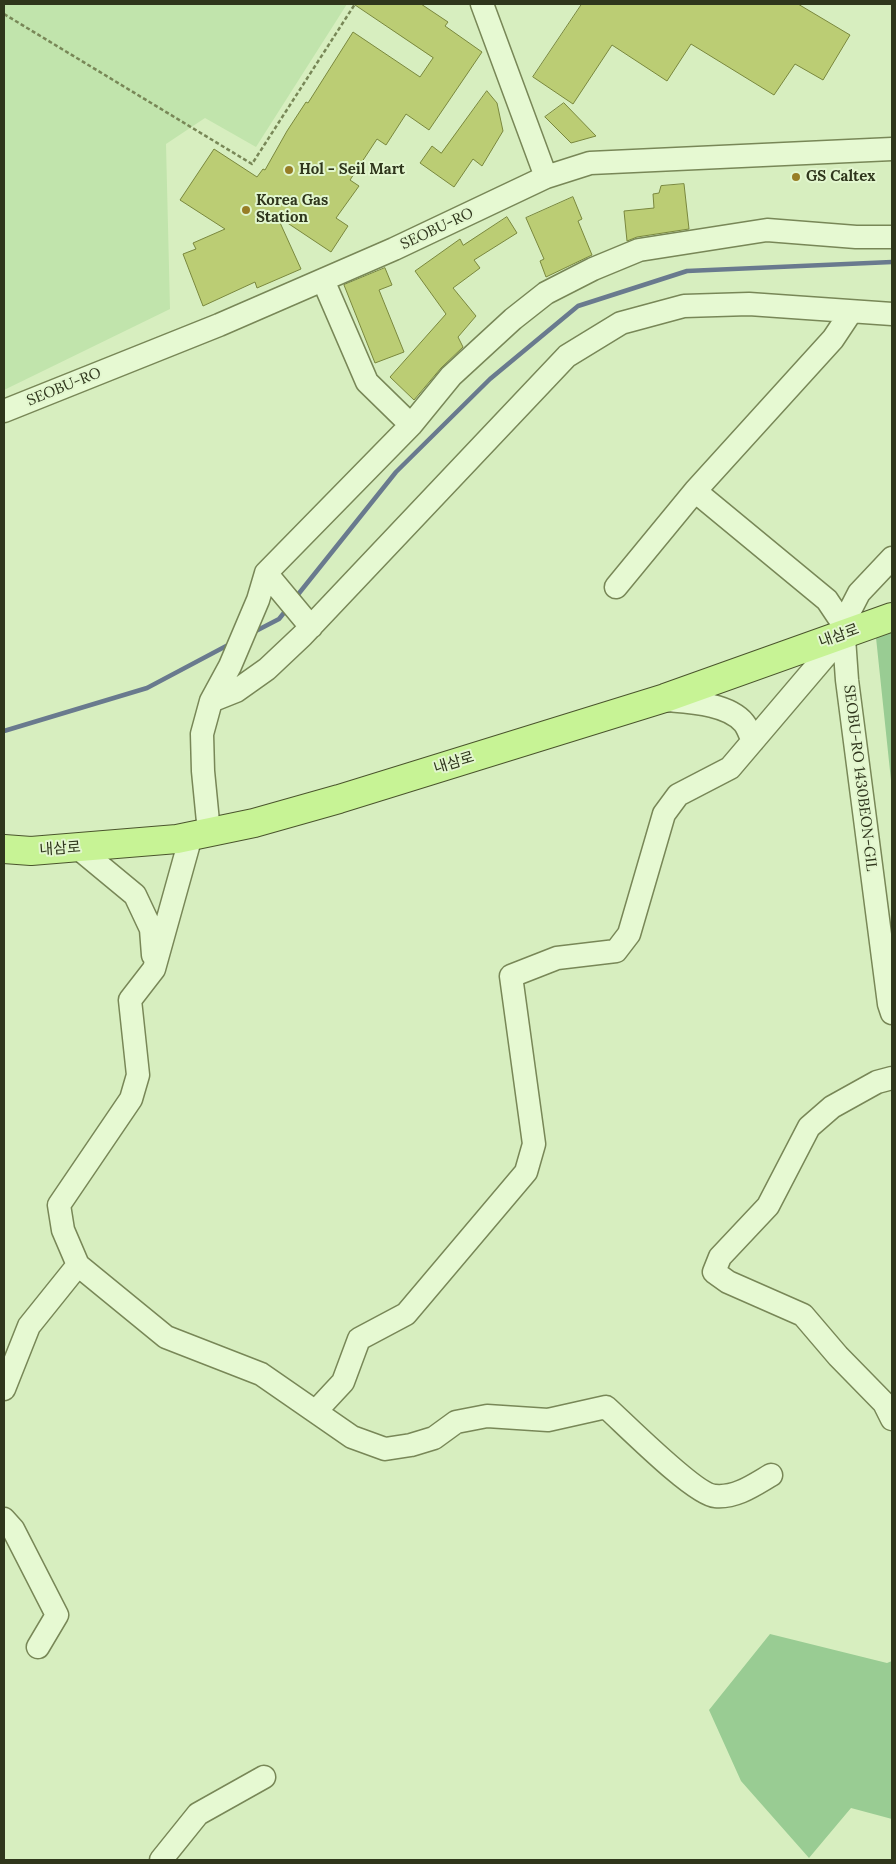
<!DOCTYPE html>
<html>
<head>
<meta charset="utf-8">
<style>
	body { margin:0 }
	#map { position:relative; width:896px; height:1864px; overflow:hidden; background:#d7eebf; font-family:Lora,serif }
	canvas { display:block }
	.frame { position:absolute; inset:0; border:5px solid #2f361c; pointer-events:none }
</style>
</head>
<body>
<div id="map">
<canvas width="896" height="1864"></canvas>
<div class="frame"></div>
</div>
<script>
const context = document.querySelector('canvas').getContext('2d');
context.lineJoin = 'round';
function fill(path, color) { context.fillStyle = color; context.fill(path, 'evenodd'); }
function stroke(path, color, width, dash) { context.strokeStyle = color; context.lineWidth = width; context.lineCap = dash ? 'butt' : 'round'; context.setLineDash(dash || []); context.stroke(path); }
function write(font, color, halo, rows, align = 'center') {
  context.font = font + ' Lora,"Noto Sans KR",serif'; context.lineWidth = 4; context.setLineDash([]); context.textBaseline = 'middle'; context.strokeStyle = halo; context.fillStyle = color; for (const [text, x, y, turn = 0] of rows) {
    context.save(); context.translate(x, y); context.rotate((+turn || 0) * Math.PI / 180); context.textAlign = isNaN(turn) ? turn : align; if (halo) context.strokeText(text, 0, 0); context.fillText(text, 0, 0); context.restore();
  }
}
const farmland = new Path2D(`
	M4,4H347L256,147L205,118L166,144L170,309L4,390Z`);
const green = new Path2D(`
	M892,610V790L875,628Z
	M770,1634L887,1663L892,1661V1819L851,1808L809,1858L741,1781L709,1710Z`);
const stream = new Path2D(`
	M296,597L396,472L490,379L578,306L687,271L892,262
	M252,633L279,619L287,609
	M4,731L147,688L230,644`);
const building = new Path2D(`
	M354,4H421L448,22L445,26L482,52L429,130L406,114L386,145L377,139L350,180L359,186L336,218L348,226L331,252L277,216L301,269L257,288L255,282L203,306L183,254L196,249L193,243L225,229L180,200L214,149L257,177L263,169L265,170L287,131L306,102L308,103L353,32L420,77L433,58Z
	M582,4H798L850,35L823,80L795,64L774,95L691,44L667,81L612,45L573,104L533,77Z
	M487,91L497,103L503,131L482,166L473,159L454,187L420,163L432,146L441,153Z
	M564,103L596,136L571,143L545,117Z
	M684,184L689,229L637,237L627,241L624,211L654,208L653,194L659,193L661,186Z
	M573,197L582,219L578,221L592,255L546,277L540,261L544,259L526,218Z
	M507,217L517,233L474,260L480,268L453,288L476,316L458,337L463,347L441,368L414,400L390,377L446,314L415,271L460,239L463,245Z
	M385,268L392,285L379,290L404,352L375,363L344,285Z`);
const path = new Path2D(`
	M4,14L252,164L355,4`);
const minor = new Path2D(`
	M482,4L546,177
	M323,280L367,382L411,425
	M4,411L219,325L394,249L546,177L590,163L892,149
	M695,491L827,600L843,624
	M892,558L859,593L843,624L847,680L889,1004L892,1013
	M266,573L311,627
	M616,587L695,491L833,339L851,312
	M665,700C688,702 728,703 744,723C748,728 750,735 753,741
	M211,701L236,691L267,669L302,636L567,356L621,323L684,306L749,304L892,314
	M209,832L203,771L202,734L211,701L230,666L258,600L266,573L411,425L451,376L513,319L546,293L593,269L639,250L767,230L856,237H892
	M77,847L135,895L151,929L153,955
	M892,1078L877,1082L832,1107L809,1127L768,1206L720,1257L714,1272L728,1282L803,1315L838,1356L884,1403L892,1419
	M78,1265L166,1337L261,1374L352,1437L385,1449L411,1445L434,1438L456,1422L487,1416L548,1420L606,1407C625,1424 695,1495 715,1496C736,1498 754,1485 771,1475
	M4,1389L29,1326L78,1265L63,1230L59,1205L131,1099L138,1075L130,1000L154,969L191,836
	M316,1411L343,1382L359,1339L406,1314L526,1172L534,1144L511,976L557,958L616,951L629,934L664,814L678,795L730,768L844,634
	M4,1519L13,1529L57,1615L38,1647
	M161,1860L198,1814L264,1777`);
const major = new Path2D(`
	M4,849L31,851L177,839L254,823L339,799L665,698L892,617`);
const markers = [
	[289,170,5,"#977e26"],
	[796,177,5,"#977e26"],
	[246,210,5,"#977e26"]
];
const poiNames = [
	["Hol - Seil Mart",299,170],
	["GS Caltex",806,177],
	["Korea Gas",256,201],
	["Station",256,218]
];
const streetNames = [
	["SEOBU-RO",437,229,-25],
	["SEOBU-RO",64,387,-22],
	["내삼로",839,636,-20],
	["내삼로",454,763,-17],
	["SEOBU-RO 1430BEON-GIL",860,778,83],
	["내삼로",60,849,-4]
];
fill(farmland, '#c1e4ac');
fill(green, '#99cc93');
stroke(stream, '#697a8e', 4.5);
fill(building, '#bbcd74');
stroke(building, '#79873d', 1);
stroke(minor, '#788757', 25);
stroke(major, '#4a542c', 30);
stroke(path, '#788757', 2.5, [4, 2.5]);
stroke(minor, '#e6f9d2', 22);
stroke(major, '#c7f395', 28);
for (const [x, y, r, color] of markers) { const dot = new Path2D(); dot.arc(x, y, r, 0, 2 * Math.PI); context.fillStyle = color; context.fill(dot); stroke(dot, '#e2f6ce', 2); }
write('bold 15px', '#2f361c', '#e2f6ce', poiNames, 'left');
write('15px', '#2f361c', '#e2f6ce', streetNames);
</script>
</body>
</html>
